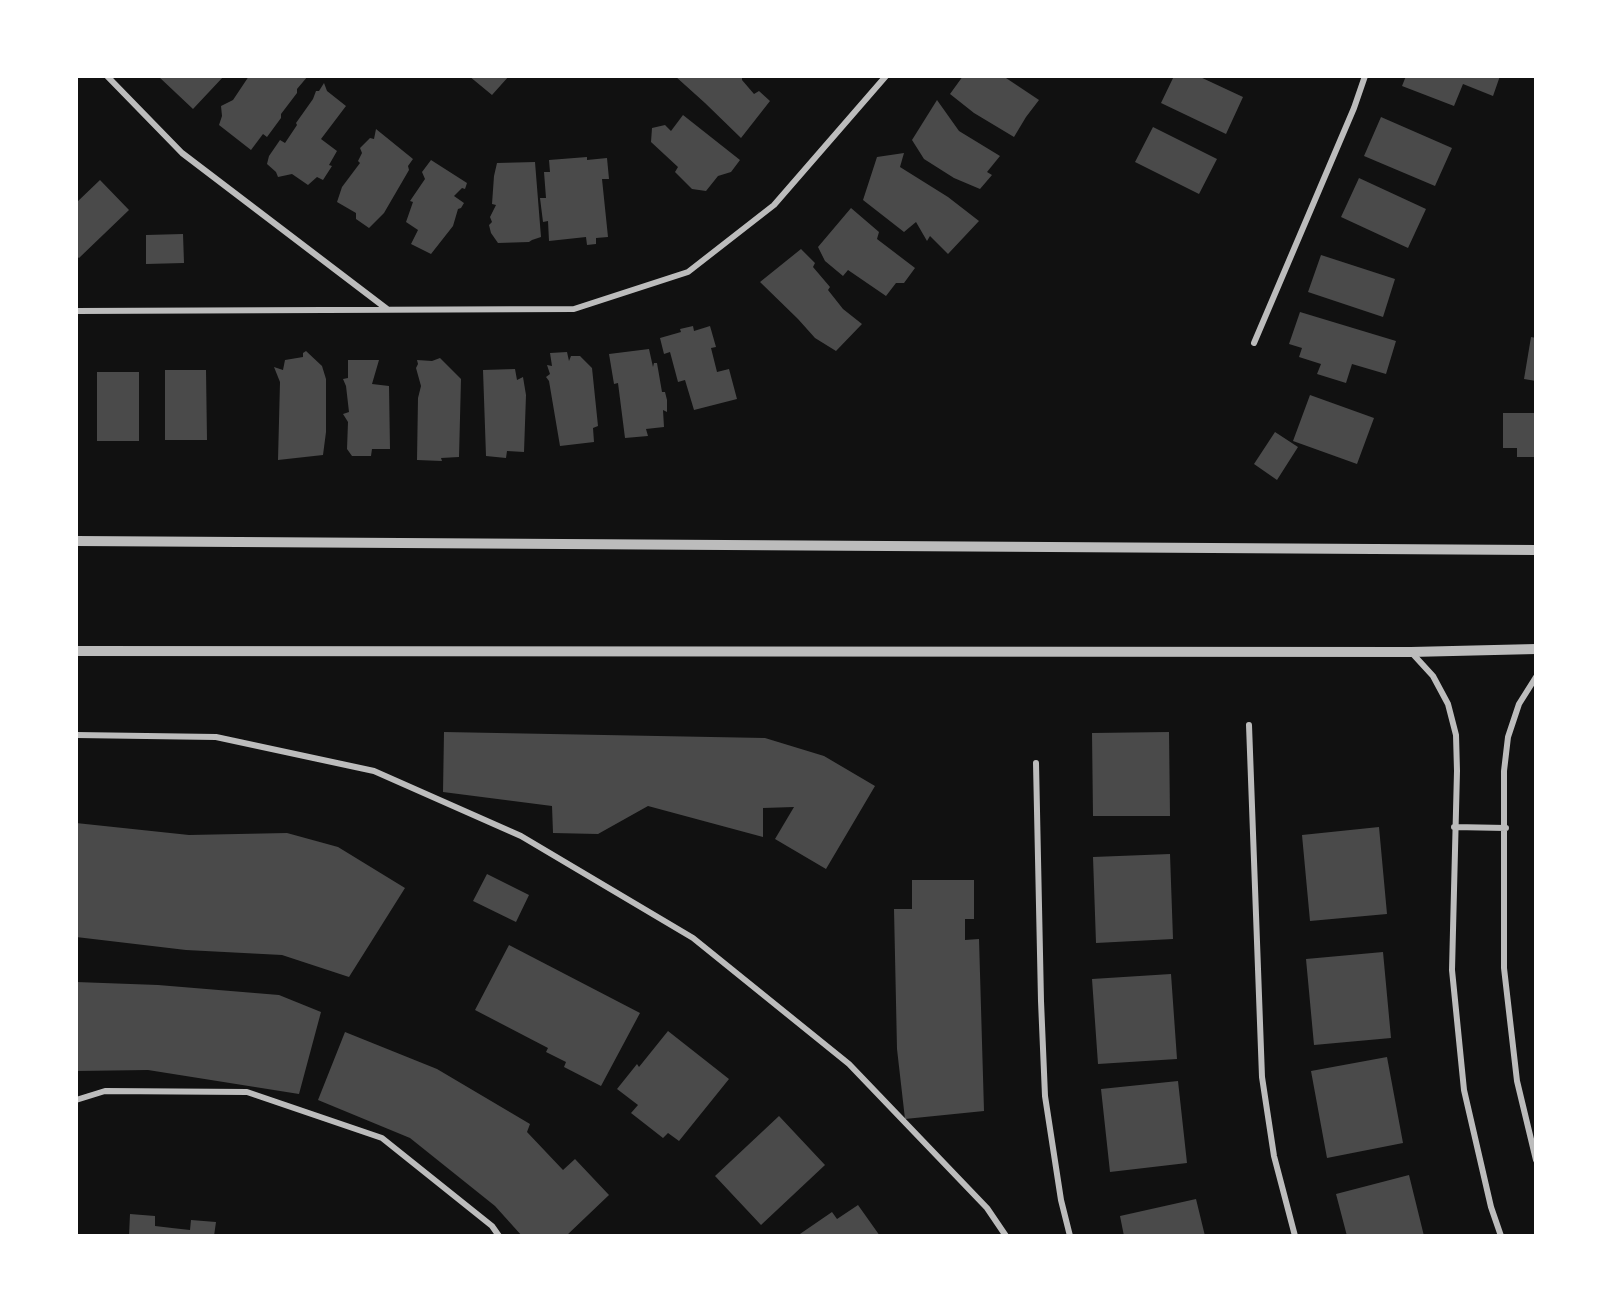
<!DOCTYPE html>
<html>
<head>
<meta charset="utf-8">
<style>
	body { margin:0 }
	#map { position:relative; width:1612px; height:1312px; overflow:hidden; background:#111; font-family:Cabin,sans-serif }
	canvas { display:block }
	.frame { position:absolute; inset:0; border:78px solid #fff; pointer-events:none }
</style>
</head>
<body>
<div id="map">
<canvas width="1612" height="1312"></canvas>
<div class="frame"></div>
</div>
<script>
const context = document.querySelector('canvas').getContext('2d');
context.lineJoin = 'round';
function fill(path, color) { context.fillStyle = color; context.fill(path, 'evenodd'); }
function stroke(path, color, width, dash) { context.strokeStyle = color; context.lineWidth = width; context.lineCap = dash ? 'butt' : 'round'; context.setLineDash(dash || []); context.stroke(path); }
const building = new Path2D(`
	M158,76H224L193,109Z
	M249,76H308L297,89V93L281,114V118L267,137L263,134L251,150L219,125L222,116L221,106L233,100Z
	M469,76H509L492,95Z
	M675,76H742V80L754,94L759,91L770,101L741,138L705,103Z
	M963,76H1003L1039,100L1026,117L1014,137L974,113L950,94Z
	M1174,76H1198L1243,97L1226,134L1161,103Z
	M1406,76H1500L1493,96L1463,84L1454,106L1402,86Z
	M324,83L327,91L346,106L321,139L337,151L329,165L332,166L323,180L317,177L308,185L292,174L278,177L276,172L267,164L269,156L280,140L285,143L297,125L296,123L313,99L316,91H319Z
	M937,100L959,131L1000,156L987,172L992,175L980,189L954,178L924,159L912,140Z
	M683,115L740,160L731,172L718,176L706,191L692,189L675,172L678,167L651,142L652,128L665,125L671,131Z
	M1381,117L1452,148L1435,186L1364,156Z
	M1153,127L1217,159L1199,194L1135,162Z
	M376,129L413,159L408,166L409,170L384,213L369,228L356,219V213L337,202L342,187L360,163L358,161L362,153L360,148L370,138L374,139Z
	M904,153L900,167L948,197L979,221L948,254L930,236L927,241L916,222L904,232L863,200L877,157Z
	M587,157V160L607,158L609,179H602L608,237L596,238V244L587,245L586,237L549,241L548,221L543,222L540,198H546L544,172H550L549,160Z
	M431,160L467,183L465,189L462,188L454,196L464,203L461,208L458,209L453,226L431,254L411,244L418,230L406,222L413,202L410,201L425,179L422,172Z
	M535,162L541,237L532,240L529,242L498,243L491,233L489,225L492,222L490,217L496,205L492,204L494,176L497,163Z
	M1359,178L1426,209L1408,248L1341,217Z
	M100,180L129,210L79,258L76,256V203Z
	M851,208L879,232L877,239L915,268L904,283H896L886,296L848,270L843,276L825,261L818,247Z
	M183,234L184,263L146,264V235Z
	M801,249L815,263L813,267L830,287L828,290L843,309L862,324L836,351L815,338L798,319L760,282Z
	M1321,255L1395,279L1383,317L1308,292Z
	M1300,312L1396,341L1386,374L1352,364L1346,383L1317,374L1321,364L1299,357L1302,348L1289,344Z
	M693,326L694,331L710,326L716,347L711,348L717,372L729,369L737,399L694,410L685,380L678,382L670,352L664,354L660,338L681,332L680,329Z
	M1531,337L1536,338V381L1524,379Z
	M649,349L653,367L654,363H657L662,392H665L667,400V412L663,410L664,427L646,429L648,436L625,438L618,383L614,384L609,354Z
	M306,351L322,366L326,379V432L323,455L278,460L280,382L274,367L283,370L285,360L303,357V353Z
	M567,352L569,361L571,356H580L592,368L598,426L593,428L594,442L560,446L549,381L546,377L550,374L547,365L552,366L550,353Z
	M440,358L461,379L459,457L441,458L442,461L417,460L418,398L421,386L416,368L418,364L417,360L432,361Z
	M348,360H379L372,384L389,386L390,449H372L371,456H352L347,449L348,422L343,414L349,412L346,386L343,379L348,378Z
	M515,369L517,380L523,377L526,395L524,452L507,451L506,458L486,456L483,370Z
	M165,370H206L207,440H165Z
	M97,372H139V441H97Z
	M1310,395L1374,418L1357,464L1293,441Z
	M1503,413H1536V457H1517V448H1503Z
	M1275,432L1298,447L1277,480L1254,464Z
	M444,732L765,738L824,756L875,786L826,869L775,839L794,807L763,808V837L648,806L598,834L553,833L552,806L443,792Z
	M1169,732L1170,816H1093L1092,733Z
	M76,823L189,835L287,833L338,847L405,888L349,977L282,955L186,950L76,937Z
	M1379,827L1387,914L1310,921L1302,835Z
	M1170,854L1173,939L1096,943L1093,857Z
	M487,874L529,895L516,922L473,901Z
	M912,880H974V919H965V940L979,939L984,1111L905,1119L897,1049L894,909H912Z
	M509,945L640,1013L601,1086L564,1067L566,1062L546,1052L548,1048L475,1010Z
	M1383,952L1391,1038L1314,1045L1306,959Z
	M1171,974L1177,1059L1098,1064L1092,979Z
	M76,982L158,985L279,995L321,1012L299,1094L148,1070L76,1071Z
	M668,1031L729,1079L679,1141L668,1133L663,1138L631,1113L638,1105L617,1089L637,1064L639,1067Z
	M345,1032L437,1069L530,1124L527,1132L563,1170L575,1159L609,1195L566,1236H522L495,1206L410,1138L318,1100Z
	M1387,1057L1403,1143L1327,1158L1311,1071Z
	M1178,1081L1187,1163L1110,1172L1101,1089Z
	M779,1116L825,1165L761,1225L715,1176Z
	M1409,1175L1424,1236H1347L1336,1194Z
	M1196,1199L1205,1236H1124L1120,1216Z
	M858,1205L880,1236H797L832,1212L837,1219Z
	M130,1214L155,1216V1226L172,1228L190,1230L191,1220L216,1222L214,1236H129Z`);
const minor = new Path2D(`
	M107,76L182,153L387,309
	M76,311L574,309L688,272L774,205L886,76
	M1254,343L1354,108L1365,76
	M1411,652L1433,676L1448,704L1456,735L1457,771L1452,970L1464,1090L1491,1207L1501,1236
	M1536,677L1519,704L1508,737L1504,771V968L1517,1081L1536,1160
	M1249,725L1262,1077L1274,1156L1295,1236
	M76,735L216,737L374,771L521,836L693,938L849,1064L987,1208L1006,1236
	M1036,763L1041,1001L1045,1096L1061,1200L1070,1236
	M1454,827L1506,828
	M76,1100L105,1091L247,1092L382,1138L492,1226L499,1236`);
const tertiary = new Path2D(`
	M76,541L1536,550
	M76,651L1411,652L1536,649`);
fill(building, '#4a4a4a');
stroke(minor, '#bcbcbc', 6);
stroke(tertiary, '#bcbcbc', 10);
</script>
</body>
</html>
